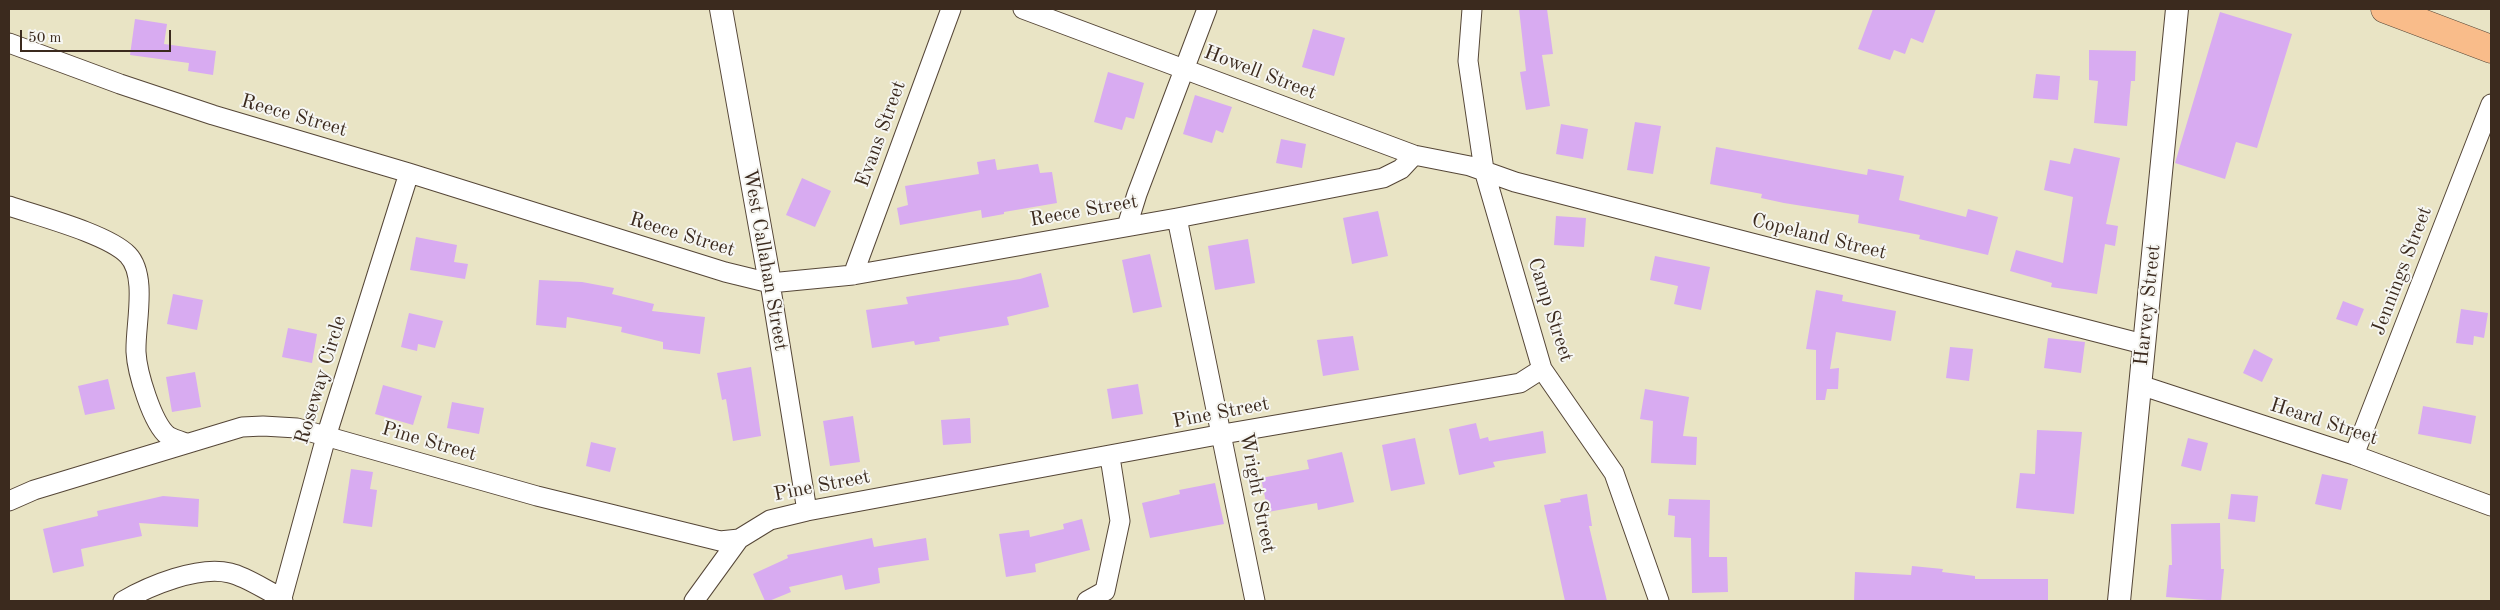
<!DOCTYPE html>
<html>
<head>
<meta charset="utf-8">
<style>
	body { margin:0 }
	#map { position:relative; width:2500px; height:610px; overflow:hidden; background:#e9e4c5; font-family:"Old Standard TT",serif }
	canvas { display:block }
	.frame { position:absolute; inset:0; border:10px solid #3b2a1e; pointer-events:none }
	.scale { position:absolute; left:20px; top:30px; width:151px; height:22px; box-sizing:border-box; border:2px solid #3b2a1e; border-top:0; padding-left:6px; font-size:15px; line-height:18px; white-space:nowrap; color:#3b2a1e; -webkit-text-stroke:4px #f6f6f2; paint-order:stroke }
</style>
</head>
<body>
<div id="map">
<canvas width="2500" height="610"></canvas>
<div class="frame"></div>
<div class="scale">50 m</div>
</div>
<script>
const context = document.querySelector('canvas').getContext('2d');
context.lineJoin = 'round';
function fill(path, color) { context.fillStyle = color; context.fill(path, 'evenodd'); }
function stroke(path, color, width, dash) { context.strokeStyle = color; context.lineWidth = width; context.lineCap = dash ? 'butt' : 'round'; context.setLineDash(dash || []); context.stroke(path); }
function write(font, color, halo, rows, align = 'center') {
  context.font = font + ' "Old Standard TT",serif'; context.lineWidth = 4; context.setLineDash([]); context.textBaseline = 'middle'; context.strokeStyle = halo; context.fillStyle = color; for (const [text, x, y, turn = 0] of rows) {
    context.save(); context.translate(x, y); context.rotate((+turn || 0) * Math.PI / 180); context.textAlign = isNaN(turn) ? turn : align; if (halo) context.strokeText(text, 0, 0); context.fillText(text, 0, 0); context.restore();
  }
}
const building = new Path2D(`
	M1519,9H1547L1553,54L1542,55L1550,106L1526,110L1520,72L1526,71Z
	M1873,9H1936L1923,43L1911,38L1905,54L1894,50L1890,60L1858,49Z
	M2220,12L2292,34L2257,148L2236,142L2225,179L2175,163Z
	M135,19L167,24L164,44L216,51L213,75L188,71L189,63L130,55Z
	M1313,29L1345,38L1334,76L1302,67Z
	M2089,50L2136,51L2135,81H2131L2127,126L2094,123L2098,81L2089,80Z
	M1108,72L1144,83L1134,119L1126,117L1122,130L1094,122Z
	M2036,74L2060,76L2058,100L2033,98Z
	M1195,95L1232,107L1223,133L1216,130L1212,143L1183,134Z
	M1635,122L1661,126L1653,174L1627,170Z
	M1561,124L1588,129L1583,159L1556,154Z
	M1281,139L1306,144L1302,168L1276,163Z
	M1716,147L1867,175L1868,169L1904,176L1899,200L1966,217L1968,209L1998,217L1988,255L1919,239L1920,235L1858,223L1859,215L1784,203L1761,198L1762,194L1710,184Z
	M2074,148L2120,158L2106,224L2118,226L2115,246L2105,244L2097,294L2051,287L2052,283L2010,271L2016,250L2063,263L2073,197L2044,190L2050,160L2070,164Z
	M995,159L997,170L1038,164L1040,173L1052,172L1057,203L1004,212V214L982,218L981,210L900,225L897,208L908,205L905,186L979,174L977,162Z
	M802,178L831,191L815,227L786,215Z
	M1378,211L1388,256L1352,264L1343,218Z
	M1556,216L1586,218L1584,247L1554,245Z
	M416,237L457,245L454,262L468,264L465,279L410,270Z
	M1248,239L1255,283L1215,290L1208,246Z
	M1150,254L1162,307L1133,313L1122,260Z
	M1655,256L1710,267L1701,310L1674,304L1678,286L1650,280Z
	M1041,273L1049,307L1007,317L1009,325L939,337L940,341L915,345L914,341L872,348L866,310L908,304L906,297L1020,279Z
	M539,280L582,282L614,288L612,294L654,304L652,311L705,317L700,354L663,349V342L621,332L622,327L567,317L566,328L536,325Z
	M1816,290L1843,295L1842,301L1896,311L1891,341L1836,332L1830,369L1839,368L1838,389H1827L1825,400H1816V350L1806,349Z
	M173,294L203,300L197,330L167,324Z
	M2343,301L2364,309L2357,326L2336,319Z
	M2461,309L2488,313L2484,338L2474,336L2473,345L2456,343Z
	M409,313L443,321L435,348L418,344L417,351L401,347Z
	M288,328L317,334L312,363L282,357Z
	M1353,336L1359,370L1323,376L1317,340Z
	M2048,338L2085,342L2081,373L2044,368Z
	M1950,347L1973,349L1969,381L1946,378Z
	M2254,349L2273,359L2262,382L2243,373Z
	M751,367L761,436L733,441L726,399L722,400L717,373Z
	M195,372L201,407L172,412L166,377Z
	M108,379L115,409L85,415L78,386Z
	M1138,384L1143,414L1112,419L1107,389Z
	M383,385L422,396L413,425L375,414Z
	M1645,389L1689,397L1683,436L1697,437L1696,465L1651,463L1653,421L1640,419Z
	M452,402L484,408L479,434L447,428Z
	M2423,406L2476,416L2471,444L2418,434Z
	M853,416L860,462L830,466L823,421Z
	M970,418L971,443L943,445L941,420Z
	M1476,423L1480,439L1488,437L1489,441L1543,431L1546,453L1493,462L1495,467L1459,475L1449,429Z
	M2037,430L2082,432L2074,514L2016,508L2020,473L2035,474Z
	M1415,438L1425,484L1391,491L1382,445Z
	M2188,438L2208,443L2201,471L2181,466Z
	M591,442L616,448L610,472L586,466Z
	M1342,452L1354,502L1318,510L1317,503L1268,512L1261,478L1309,469L1307,460Z
	M351,469L373,472L370,489L377,490L372,527L343,523Z
	M2322,474L2348,479L2341,510L2315,504Z
	M1215,483L1224,524L1150,538L1142,503L1180,494L1179,490Z
	M1587,494L1592,526H1589L1607,601H1565L1544,505L1561,502L1560,499Z
	M2231,494L2258,496L2255,522L2228,519Z
	M163,496L199,499L198,527L139,523L142,536L81,549L84,566L53,573L43,529L98,516L97,511Z
	M1669,499L1710,500L1709,557H1727L1728,592L1692,593L1691,538L1674,537L1675,516L1668,515Z
	M1082,519L1090,550L1035,564L1036,572L1006,577L999,534L1029,530L1030,537L1064,529L1063,524Z
	M2220,523L2221,569H2224L2221,601L2166,597L2169,565H2172L2171,524Z
	M872,538L874,547L926,538L929,560L878,568L880,583L845,590L842,575L789,587L791,592L769,601H765L753,574L788,558L787,555Z
	M1912,566L1943,569L1942,572L1975,576V579H2048V601H1854L1855,572L1911,575Z`);
const minor = new Path2D(`
	M1023,9L1414,155L1470,166L1515,182L2143,344
	M1472,9L1468,61L1484,170L1542,369L1614,473L1659,601
	M9,43L120,84L213,115L409,173L725,272L770,283L853,275L1177,218L1383,178L1401,169L1414,155
	M9,206C38,216 108,234 128,255C148,276 135,325 136,352C137,372 152,423 168,436C173,439 180,441 186,443
	M1177,218L1255,601
	M1127,226L1137,194L1207,9
	M853,275L951,9
	M770,283L807,511
	M2140,385L2354,455L2491,506
	M2354,455L2491,104
	M9,501L34,490L242,427L263,426L297,428L537,496L720,541L739,539L770,520L807,511L1223,434L1520,383L1542,369
	M123,601C149,586 199,565 230,573C247,577 265,590 282,598
	M283,601L282,598L326,437L409,173
	M694,601L739,539
	M1087,601L1105,591L1120,521L1110,457`);
const tertiary = new Path2D(`
	M721,9L770,283
	M2119,601L2177,9`);
const primary = new Path2D(`
	M2385,9L2491,49`);
const streetNames = [
	["Howell Street",1260,73,21],
	["Reece Street",294,116,16],
	["Evans Street",881,134,-70],
	["Reece Street",1084,211,-10],
	["Reece Street",682,235,17],
	["Copeland Street",1819,237,14],
	["West Callahan Street",765,260,80],
	["Jennings Street",2402,271,-69],
	["Harvey Street",2148,305,-84],
	["Camp Street",1550,310,72],
	["Roseway Circle",321,380,-73],
	["Pine Street",1221,413,-11],
	["Heard Street",2324,422,18],
	["Pine Street",429,442,16],
	["Pine Street",822,486,-11],
	["Wright Street",1257,493,79]
];
fill(building, '#d8abf1');
stroke(minor, '#554637', 21);
stroke(tertiary, '#554637', 24);
stroke(primary, '#554637', 29);
stroke(minor, '#fff', 19);
stroke(tertiary, '#fff', 22);
stroke(primary, '#f9bc8a', 28);
write('20px', '#3b2a1e', '#f6f6f2', streetNames);
</script>
</body>
</html>
